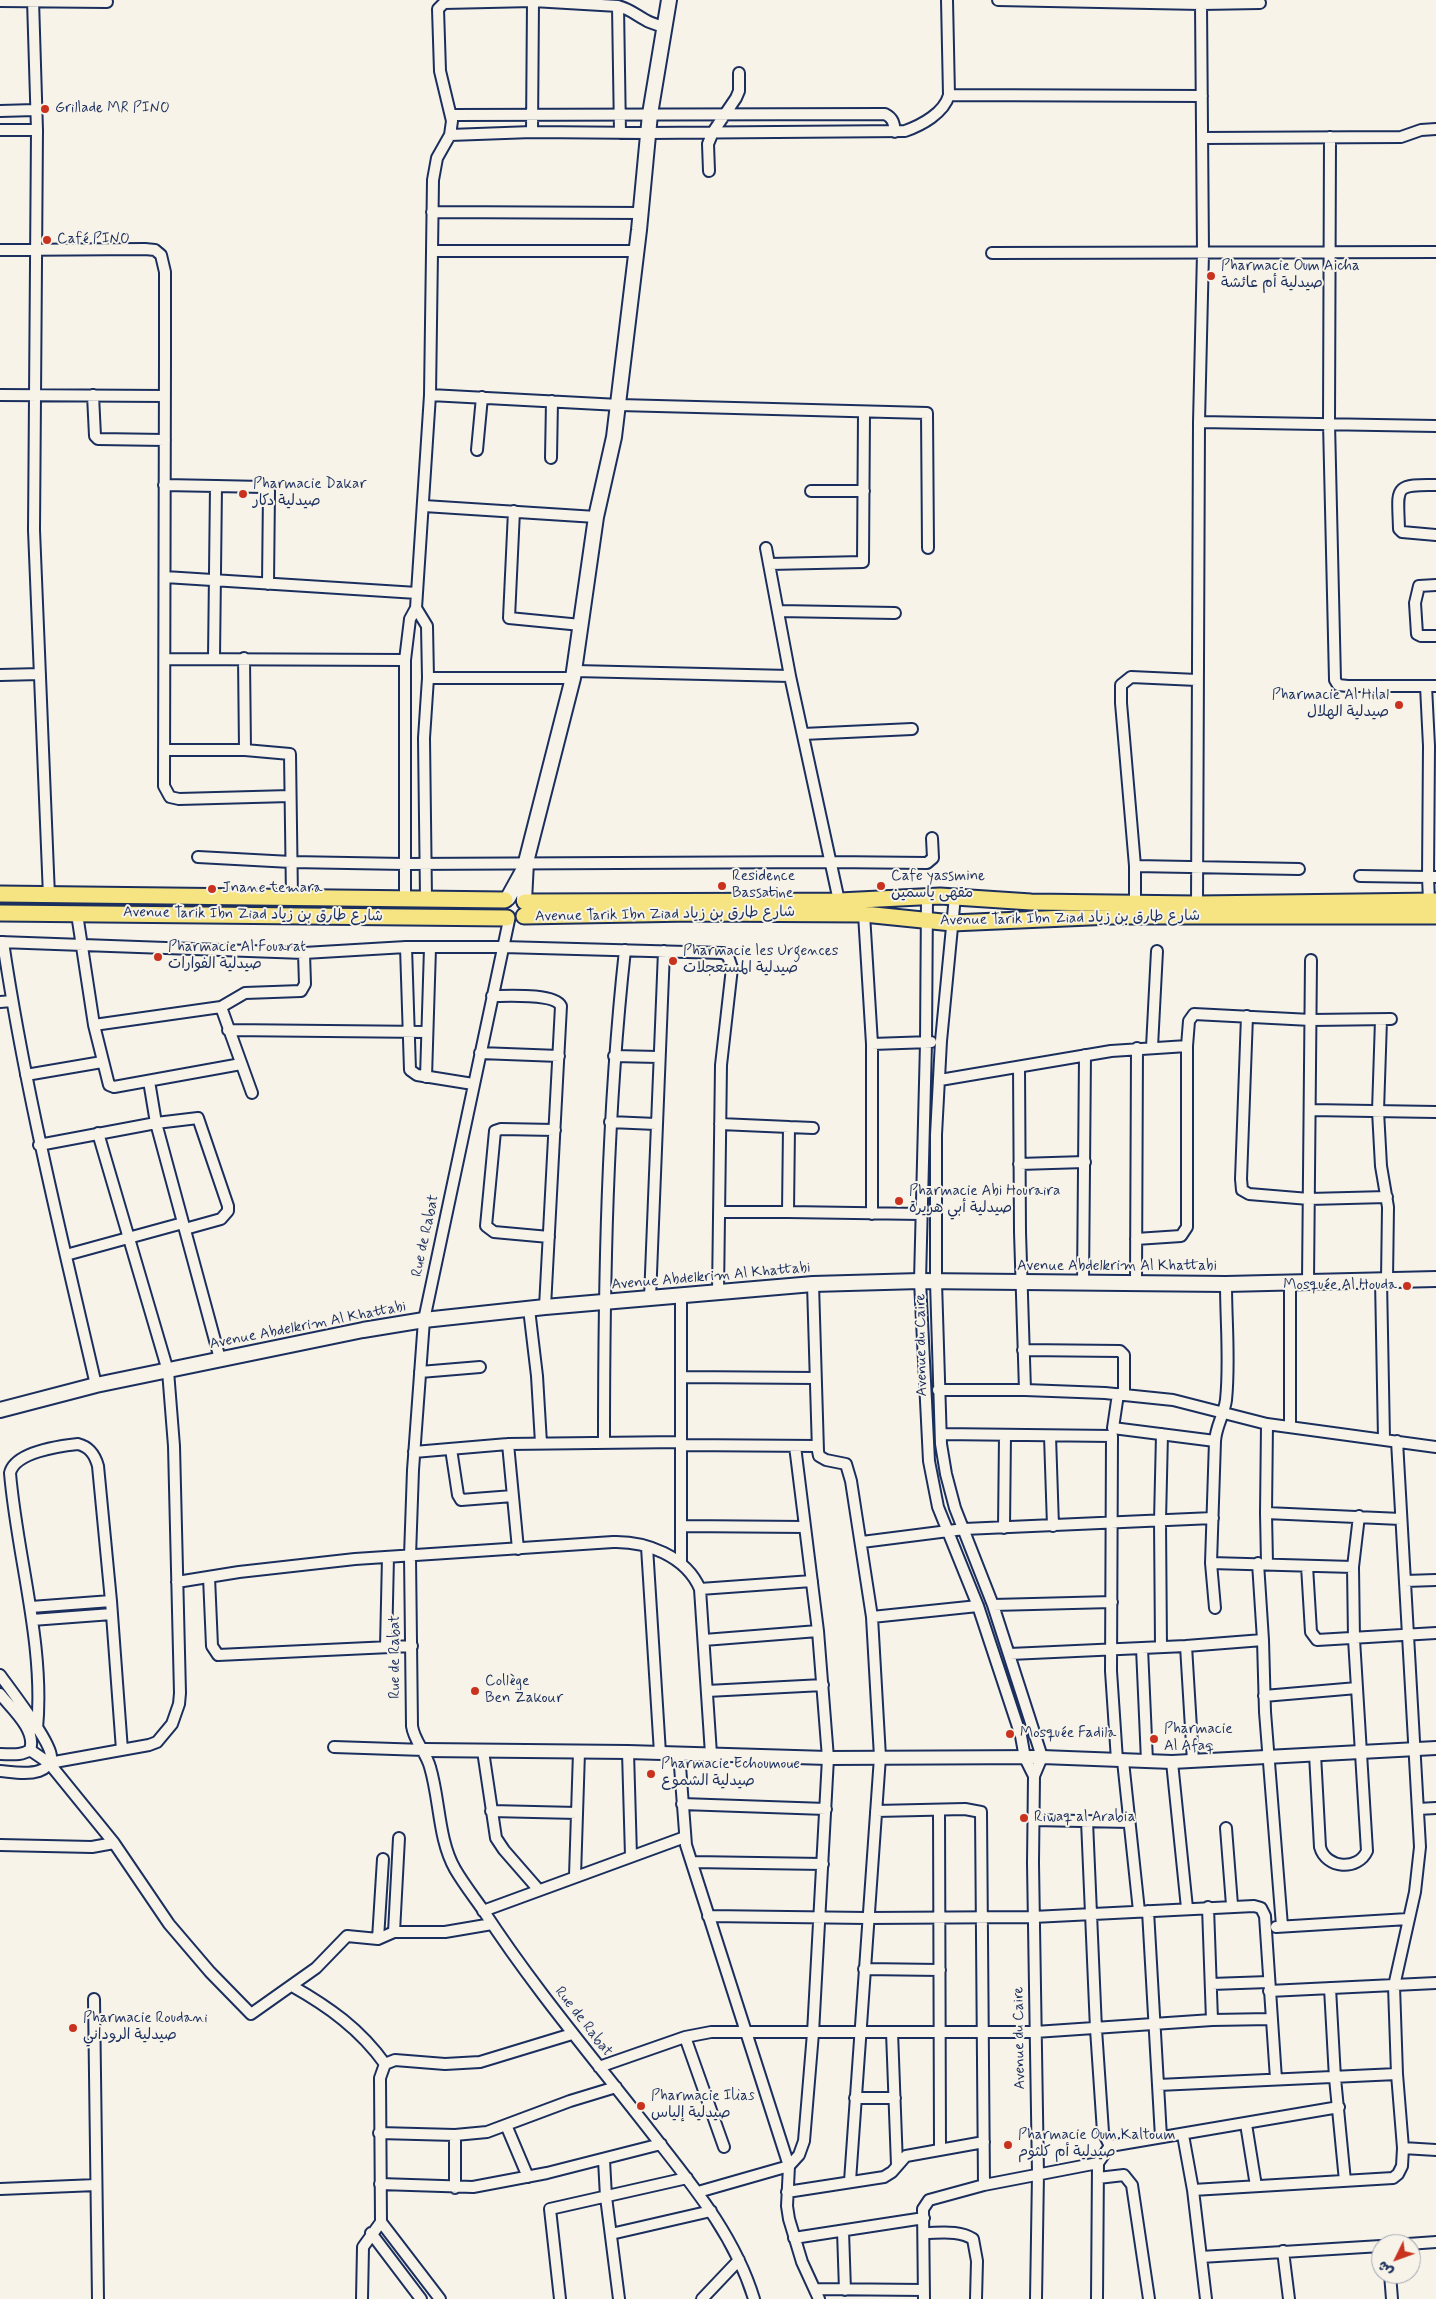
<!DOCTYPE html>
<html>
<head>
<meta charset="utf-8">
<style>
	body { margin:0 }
	#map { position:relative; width:1436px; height:2299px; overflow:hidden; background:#f7f3e8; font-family:Mynerve,"Playpen Sans Arabic",sans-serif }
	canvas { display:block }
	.north { position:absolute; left:1371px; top:2234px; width:50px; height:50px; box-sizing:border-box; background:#f7f3e8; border:1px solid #9fa5b1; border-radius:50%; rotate:228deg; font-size:14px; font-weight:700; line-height:20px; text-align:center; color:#1b2f5e }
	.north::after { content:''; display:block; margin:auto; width:18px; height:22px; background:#c8321e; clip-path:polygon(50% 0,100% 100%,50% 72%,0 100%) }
</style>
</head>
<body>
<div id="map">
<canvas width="1436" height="2299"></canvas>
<div class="north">ش</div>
</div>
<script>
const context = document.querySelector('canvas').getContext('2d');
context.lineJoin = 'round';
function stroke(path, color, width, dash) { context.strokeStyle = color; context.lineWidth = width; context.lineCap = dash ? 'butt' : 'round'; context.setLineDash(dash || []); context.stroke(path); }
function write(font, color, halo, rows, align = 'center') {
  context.font = font + ' Mynerve,"Playpen Sans Arabic",sans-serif'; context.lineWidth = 4; context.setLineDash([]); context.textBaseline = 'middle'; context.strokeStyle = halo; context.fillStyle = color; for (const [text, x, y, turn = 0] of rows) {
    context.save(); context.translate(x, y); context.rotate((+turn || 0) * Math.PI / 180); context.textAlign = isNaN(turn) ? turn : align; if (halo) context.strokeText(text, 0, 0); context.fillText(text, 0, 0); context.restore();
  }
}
const minor = new Path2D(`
	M33,0L37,130
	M998,0L1201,4V0
	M0,1L107,2
	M618,6L620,133
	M949,95L1202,96
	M0,111L35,110
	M451,115L885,114C893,118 894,123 895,132
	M0,130H37L34,530L49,896
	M532,132L533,1
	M450,135L532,132L648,133L905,131C922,125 944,113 949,95L947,0
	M1330,137L1329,423L1335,680L1338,685L1348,686H1426
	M1202,138L1401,137L1421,130L1436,129
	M709,171L708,144L713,132L736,98L739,91V73
	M432,212L641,213
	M0,250L145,249L155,250L161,255L165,272V355L164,786L170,797L179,799L290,796
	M433,251H637
	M992,253L1436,252
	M0,395L165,396
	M93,395L95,436L98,439L165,440
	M430,395L619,405L927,413L928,548
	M1199,422L1436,426
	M477,450L482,397
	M551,458L552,401
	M164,485L216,486L214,658
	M1436,485C1392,484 1398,488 1399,529L1402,532L1436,535
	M216,486L263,487L269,491L268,584
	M811,491H864
	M424,506L596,517
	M514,511L509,618L581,625
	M766,548L790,676
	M769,564L863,562L864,412
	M165,577L417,593
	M1436,585L1419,586L1415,603L1417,634L1421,636H1436
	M416,608L427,626L428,678L424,738L426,898
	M778,611L895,613
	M244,658L245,750
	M165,659L405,660
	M575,671L790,676L839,901
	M0,675L40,674
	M428,678H573
	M1436,686H1426L1429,746L1428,877H1436
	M803,734L912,729
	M164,750H245L290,754L292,898
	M198,857L291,862L405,864L830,862L927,863L933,858L932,838
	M1135,866L1299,869
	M1360,876L1428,877L1429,901
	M955,896L941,1041L936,1135V1282L941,1444L946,1474L955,1508L993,1605L1042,1757L1034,1776L1033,1863L1038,2174L1036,2299
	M927,897L926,1043L920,1281L929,1461L938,1507L978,1606L1021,1736L1025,1758L1034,1776
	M405,898V660L410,619L416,608L430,395L433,180L437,158L450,135L452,121L440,71L438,9L444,3L533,1L618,6C635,10 646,25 664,26
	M1135,903V866L1121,703V685L1131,677L1197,680
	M1197,904L1199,422L1203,253L1201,4L1260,3
	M77,914L94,1025L109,1085L114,1087L241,1064
	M864,914L872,1044V1214
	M509,920L424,1320L413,1470L410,1556L412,1726C414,1741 426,1752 430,1767C440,1800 438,1839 455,1869C463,1883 474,1897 483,1910C537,1993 601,2067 661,2145C698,2192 736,2240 754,2299
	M0,942L304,953L406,947H503L723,953L728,956L732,968L721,1065L718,1293
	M3,942C25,1091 62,1238 96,1385
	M406,947L410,1070L417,1075L473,1084
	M492,996C507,996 554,993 561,1006L545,1307
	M0,1002L12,1001
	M221,1007L245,993L301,991L305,984L304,953
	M1247,1016L1241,1179L1242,1190L1249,1194L1309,1199L1387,1197
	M1381,1020L1378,1111L1381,1166L1388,1207L1387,1280
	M94,1025L221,1007L252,1093
	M228,1030L427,1032
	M872,1044L931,1042
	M1187,1046L1189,1021L1194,1014L1311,1020L1391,1019
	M1152,1047L1157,951
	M480,1053L559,1056
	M614,1056L658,1057
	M1019,1067L1020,1232L1025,1390L1105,1393L1173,1400L1267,1424L1436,1447
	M26,1075L102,1062
	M426,1077L430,948
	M940,1080L1111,1051L1187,1046V1227L1181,1236L1136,1239
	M149,1081L156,1123L220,1359
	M1310,1110L1436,1112
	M610,1122L656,1124
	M789,1127L813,1128
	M39,1145L156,1123L198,1118L228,1206V1211L221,1219L185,1229
	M1019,1164L1085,1162
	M719,1212H788L789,1127L720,1124
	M788,1212L921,1214
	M549,1237L494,1232L486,1226L495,1131L501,1129L555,1130
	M66,1255L183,1223
	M1381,1280L1384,1439
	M1308,1282L1311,960
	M1083,1283L1085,1055
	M1136,1283L1137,1048
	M813,1284L818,1451L819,1456L826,1460L846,1464L851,1481L872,1617L880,1757L850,2181
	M1226,1284C1226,1322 1230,1362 1226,1400C1224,1415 1216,1426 1215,1441L1211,1563L1353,1567
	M650,1298L664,951
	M529,1309L537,1376L541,1443
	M1023,1350L1120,1351L1124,1355V1395
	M420,1372L480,1367
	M682,1377L815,1378
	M938,1390H1025
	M1118,1394L1113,1428L1215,1441
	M1267,1424L1266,1513L1401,1519
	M1290,1427V1282
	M941,1434L1112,1436L1111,1671L1117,1760
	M1050,1436L1053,1526
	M604,1443C604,1278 607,1114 625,950
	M508,1444L518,1549
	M681,1445L817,1446
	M795,1446L818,1631L828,1758L813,2033L804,2141L799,2155L789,2166L787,2206L789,2219L802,2262L819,2299
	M451,1449L458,1495L461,1500L513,1496
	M414,1452L508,1444L681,1442
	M1266,1513L1267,1563
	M681,1526L805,1527
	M1004,1528L1005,1435
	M862,1542L964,1529L1213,1518
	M647,1547L660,1753
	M681,1562V1296
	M1211,1563L1215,1608
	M1307,1566L1311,1632L1317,1640L1436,1633
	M209,1577L212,1646L218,1655L412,1646
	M1405,1581L1436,1580
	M177,1582L239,1572L355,1559L613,1542C646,1541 686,1556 700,1589L711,1754
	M700,1589L812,1581
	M993,1605L1112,1602
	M31,1607L111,1601
	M872,1617L978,1606
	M32,1620L112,1614
	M704,1640L818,1631
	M1263,1640L1265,1712L1282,1926
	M1186,1646L1263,1640L1258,1563
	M386,1647L388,1557
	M1161,1647L1160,1521L1162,1434
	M1142,1648L1147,1761
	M1010,1654L1186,1646L1193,1761
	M0,1675C10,1689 52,1743 51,1757C51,1764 45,1769 39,1771C27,1775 12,1772 0,1771
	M707,1691L823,1685
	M0,1694C11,1708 37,1730 30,1750C21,1756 11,1754 0,1754
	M1264,1696L1357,1688
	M37,1729C45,1644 17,1557 10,1473C15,1452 59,1446 78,1444C90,1447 95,1455 98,1466L111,1601L122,1750
	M334,1747L424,1750
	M30,1750L49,1763L149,1745L157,1742L172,1724L179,1704L180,1693L174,1446L168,1371L98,1133
	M483,1751L496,1838L504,1850L538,1889
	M628,1752L631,1856
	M679,1753L686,1845L789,2166L698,2192
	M1315,1754L1320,1847C1326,1869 1358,1871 1367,1851L1354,1639L1353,1567L1359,1516
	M1123,1761L1139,1911
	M1172,1762L1187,1908
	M49,1763L114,1843L169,1924L210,1972L251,2014L316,1968L347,1936L378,1939L394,1932H445L492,1924
	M682,1804L826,1809
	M1418,1809L1436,1808
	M939,1810L940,2149
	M491,1811L577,1813
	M876,1811L965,1809L981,1812L984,2185
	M1034,1820L1129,1822
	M1087,1821L1096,2029L1103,2132L1110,2146L1098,2163L1097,2299
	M1226,1828L1232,1905
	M0,1845L92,1847L114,1843
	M692,1862L823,1864
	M575,1876L579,1752
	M1208,1907L1212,2020
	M483,1911L685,1837
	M1148,1911L1161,2137
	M708,1916L867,1918L1033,1917L1254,1906L1261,1908L1265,1916L1276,2079
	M1276,1927L1408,1919
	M394,1932L399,1838
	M378,1939L383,1859
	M864,1969L940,1970
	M1211,1984L1269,1982
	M292,1986C329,2007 360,2029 385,2064
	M1330,1988L1335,2078L1345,2181
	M1269,1991L1436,1983
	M94,1999L98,2299
	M892,2032L897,2165
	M685,2037L724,2147
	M599,2067L685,2037L711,2032H1035L1212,2020L1271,2019
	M1158,2085L1397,2074
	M855,2098H895
	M1246,2124L1256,2186
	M506,2125L528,2177
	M379,2133L455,2135L487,2132L570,2101L616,2087
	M1183,2135L1193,2190L1206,2299
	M1110,2146L1339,2107
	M1403,2148L1436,2150
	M604,2160L606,2197L619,2299
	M1098,2178L1124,2175L1132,2185L1149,2299
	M380,2184L473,2187L547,2173L661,2144
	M455,2188V2135
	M0,2189L96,2185
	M1193,2190L1393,2178L1398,2174L1402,2166L1403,2148L1397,2074L1394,1986L1415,1892L1420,1847L1397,1441
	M787,2192L884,2177L892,2172L906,2156L984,2142
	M381,2222L440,2299
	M843,2231L845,2290
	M371,2233L421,2299
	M925,2233C941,2233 959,2230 973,2239L977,2261L976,2299
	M611,2234L711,2211
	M794,2238L924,2218
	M1408,2244L1436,2242
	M1283,2251L1289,2299
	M1201,2257L1381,2246
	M1390,2274L1392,2299
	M815,2289L924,2290
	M362,2299L363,2247L381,2222L380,2078L385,2064L395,2060L445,2064L480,2062L572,2034
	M560,2299L550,2209L687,2178
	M702,2299L739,2260
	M924,2299L923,2209L929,2200L984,2185L1098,2163`);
const tertiary = new Path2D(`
	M424,1750L628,1752L828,1758L1042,1757L1172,1762L1436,1748`);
const secondary = new Path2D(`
	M508,898L524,869
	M524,901L526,862L573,678L596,517L614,437L639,230L650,114L669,0
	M0,1410L96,1385L363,1330L424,1320L545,1307L813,1284L920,1281L1226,1284L1436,1279`);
const primary = new Path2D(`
	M0,894L505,900
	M525,902L839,901L940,896L1031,902L1197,904L1436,901
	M0,913L507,918
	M524,916L692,913L864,914L952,923L1112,916H1436`);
const markers = [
	[45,109,5,"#c8321e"],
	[47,240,5,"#c8321e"],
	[1211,276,5,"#c8321e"],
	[243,494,5,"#c8321e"],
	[1399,705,5,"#c8321e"],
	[722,886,5,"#c8321e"],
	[881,886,5,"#c8321e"],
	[212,889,5,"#c8321e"],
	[158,957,5,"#c8321e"],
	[673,961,5,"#c8321e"],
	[899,1201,5,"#c8321e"],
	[1407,1286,5,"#c8321e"],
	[475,1691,5,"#c8321e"],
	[1010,1734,5,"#c8321e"],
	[1154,1739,5,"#c8321e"],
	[651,1774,5,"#c8321e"],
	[1024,1818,5,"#c8321e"],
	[73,2028,5,"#c8321e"],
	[641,2106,5,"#c8321e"],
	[1008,2145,5,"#c8321e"]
];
const poiNames = [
	["Grillade MR PINO",55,109],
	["Café PINO",57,240],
	["Pharmacie Oum Aicha",1221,267],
	["صيدلية أم عائشة",1221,284],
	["Pharmacie Dakar",253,485],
	["صيدلية دكار",253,502],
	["Pharmacie Al Hilal",1389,696,"right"],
	["صيدلية الهلال",1389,713,"right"],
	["Residence",732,877],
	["Bassatine",732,894],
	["Cafe yassmine",891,877],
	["مقهى ياسمين",891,894],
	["Jnane temara",222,889],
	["Pharmacie Al Fouarat",168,948],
	["صيدلية الفوارات",168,965],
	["Pharmacie les Urgences",683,952],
	["صيدلية المستعجلات",683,969],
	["Pharmacie Abi Houraira",909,1192],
	["صيدلية أبي هريرة",909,1209],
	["Mosquée Al Houda",1397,1286,"right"],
	["Collège",485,1682],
	["Ben Zakour",485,1699],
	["Pharmacie",1164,1730],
	["Al Afaq",1164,1747],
	["Mosquée Fadila",1020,1734],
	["Pharmacie Echoumoue",661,1765],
	["صيدلية الشموع",661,1782],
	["Riwaq al Arabia",1034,1818],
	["Pharmacie Roudani",83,2019],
	["صيدلية الروداني",83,2036],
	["Pharmacie Ilias",651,2097],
	["صيدلية إلياس",651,2114],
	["Pharmacie Oum Kaltoum",1018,2136],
	["صيدلية أم كلثوم",1018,2153]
];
const streetNames = [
	["Avenue Tarik Ibn Ziad شارع طارق بن زياد",253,915,1],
	["Avenue Tarik Ibn Ziad شارع طارق بن زياد",665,915,-1],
	["Avenue Tarik Ibn Ziad شارع طارق بن زياد",1070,919,-1],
	["Rue de Rabat",426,1236,-78],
	["Avenue Abdelkrim Al Khattabi",1117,1267],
	["Avenue Abdelkrim Al Khattabi",711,1277,-5],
	["Avenue Abdelkrim Al Khattabi",308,1326,-11],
	["Avenue du Caire",922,1345,-91],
	["Rue de Rabat",396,1657,-90],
	["Rue de Rabat",583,2022,52],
	["Avenue du Caire",1020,2038,-91]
];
stroke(minor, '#1b2f5e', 14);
stroke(tertiary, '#1b2f5e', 16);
stroke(secondary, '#1b2f5e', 18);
stroke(primary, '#1b2f5e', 19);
stroke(minor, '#f7f3e8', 10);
stroke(tertiary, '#f7f3e8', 12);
stroke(secondary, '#f7f3e8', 14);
stroke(primary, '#f6e381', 15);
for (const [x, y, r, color] of markers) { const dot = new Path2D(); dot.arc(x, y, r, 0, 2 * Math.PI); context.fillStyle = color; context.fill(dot); stroke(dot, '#f7f3e8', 2); }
write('15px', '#1b2f5e', '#f7f3e8', poiNames, 'left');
write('15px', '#1b2f5e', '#f7f3e8', streetNames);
</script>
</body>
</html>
